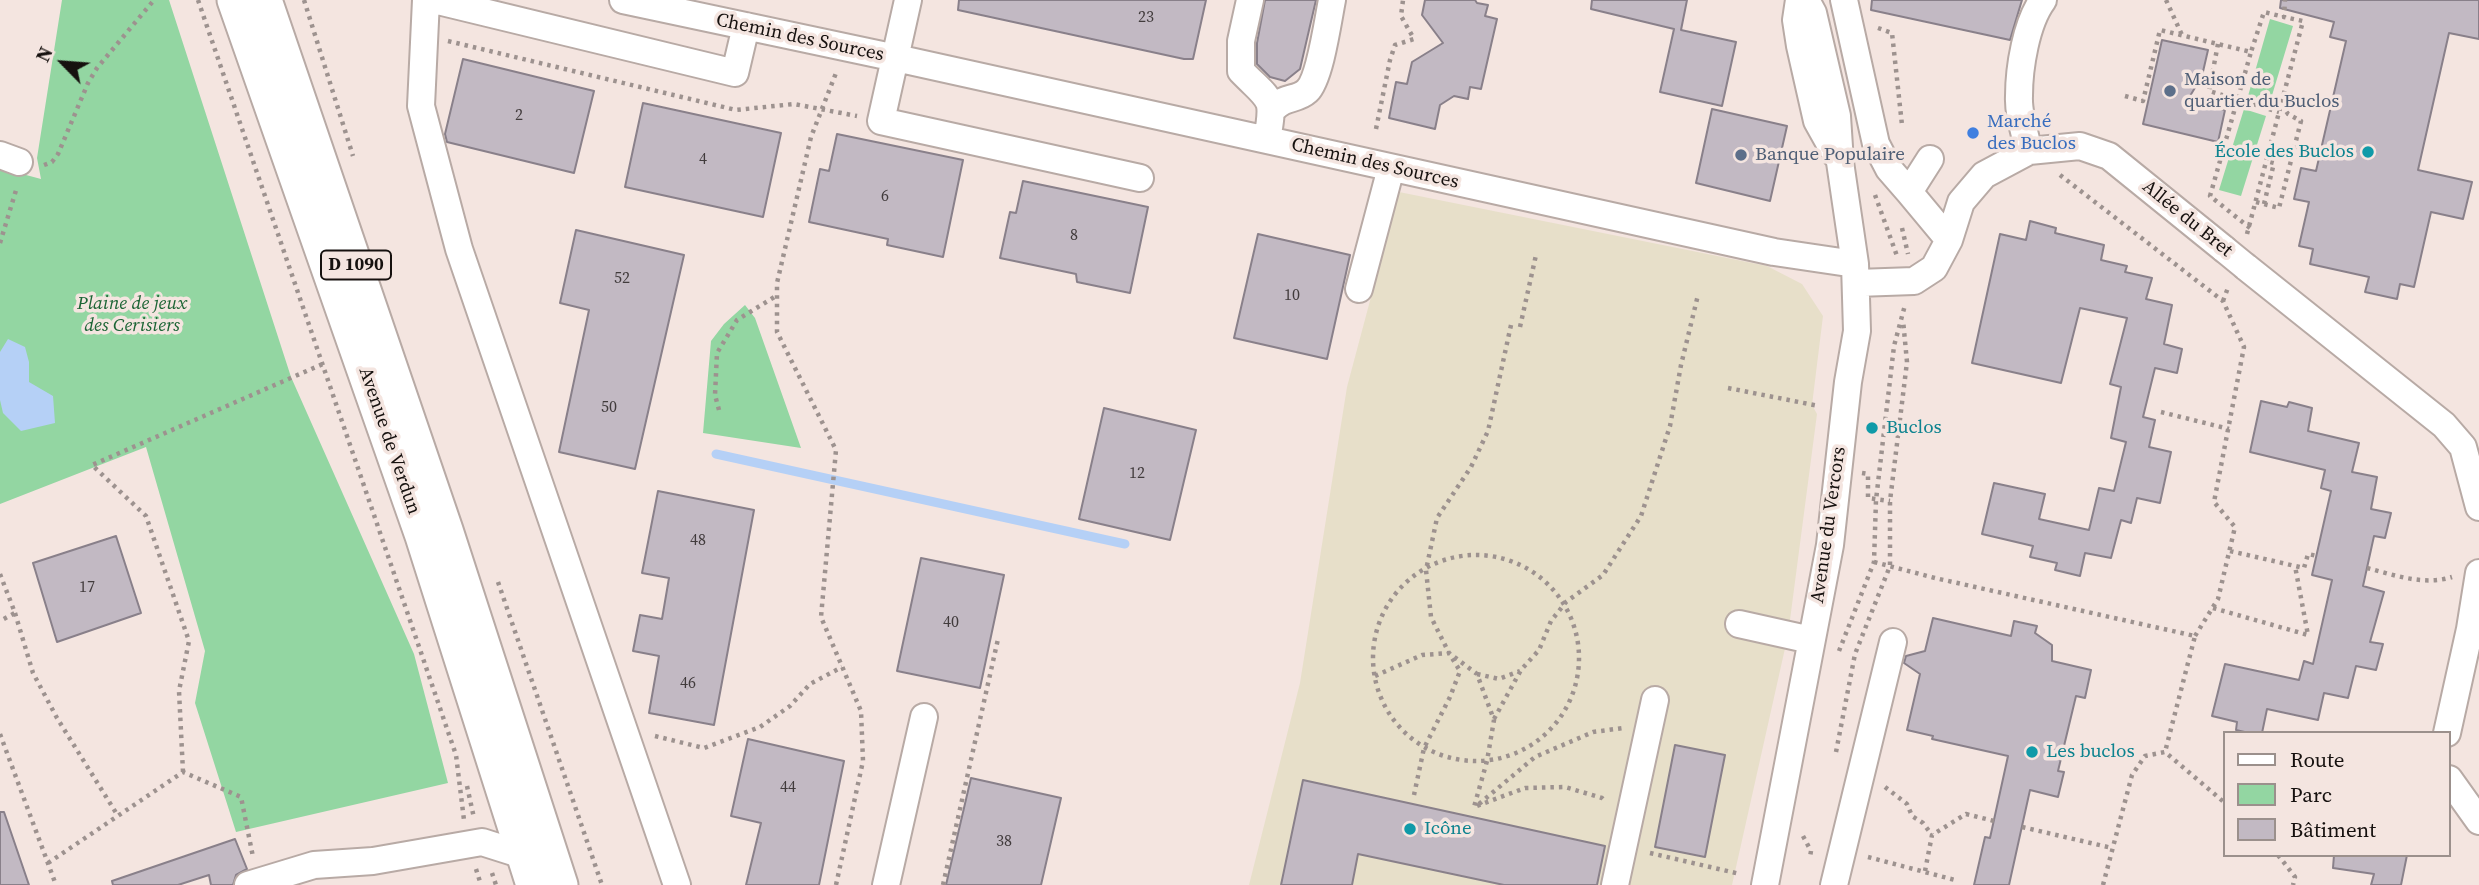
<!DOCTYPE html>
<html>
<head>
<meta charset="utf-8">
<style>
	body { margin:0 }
	#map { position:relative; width:2479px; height:885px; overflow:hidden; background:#f4e5e0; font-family:"Source Serif 4",serif }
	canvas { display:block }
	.legend { position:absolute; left:2223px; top:731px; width:228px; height:126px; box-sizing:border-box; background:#f4e5e0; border:2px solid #9b908c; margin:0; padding:9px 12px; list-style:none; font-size:21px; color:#16110f }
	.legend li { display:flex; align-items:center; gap:14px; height:35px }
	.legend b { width:35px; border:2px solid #9b908c }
	.north { position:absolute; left:28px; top:28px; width:70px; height:70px; -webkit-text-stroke:5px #f4e5e0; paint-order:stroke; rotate:295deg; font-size:19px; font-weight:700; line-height:28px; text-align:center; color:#16110f }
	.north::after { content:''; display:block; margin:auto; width:24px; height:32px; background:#16110f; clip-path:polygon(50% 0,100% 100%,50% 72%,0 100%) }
</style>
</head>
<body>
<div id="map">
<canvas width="2479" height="885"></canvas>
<ul class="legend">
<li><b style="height:9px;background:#fff"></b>Route</li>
<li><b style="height:19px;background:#93d6a2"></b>Parc</li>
<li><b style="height:19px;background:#c2b9c3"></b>Bâtiment</li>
</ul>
<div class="north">N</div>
</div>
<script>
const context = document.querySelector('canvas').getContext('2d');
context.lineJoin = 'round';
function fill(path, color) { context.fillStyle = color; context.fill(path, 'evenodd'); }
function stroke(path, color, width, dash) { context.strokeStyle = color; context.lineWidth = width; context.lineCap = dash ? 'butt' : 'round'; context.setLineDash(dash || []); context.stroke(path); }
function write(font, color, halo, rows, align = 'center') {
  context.font = font + ' "Source Serif 4",serif'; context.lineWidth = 7; context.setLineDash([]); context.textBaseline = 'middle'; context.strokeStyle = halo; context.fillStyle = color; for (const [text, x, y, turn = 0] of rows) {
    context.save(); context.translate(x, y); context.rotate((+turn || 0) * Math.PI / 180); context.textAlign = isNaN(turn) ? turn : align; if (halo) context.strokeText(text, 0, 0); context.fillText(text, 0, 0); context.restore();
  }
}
const commercial = new Path2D(`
	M1399,192L1767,266L1802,284L1823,316L1812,405L1817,414L1788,635L1732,885H1249L1300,683L1347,387Z`);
const green = new Path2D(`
	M62,0H169L291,377L414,654L448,783L236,832L195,703L205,651L146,447L0,504V168L41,179L37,158Z
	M2270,19L2293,26L2270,102L2248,96Z
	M2244,109L2266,116L2241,196L2219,190Z
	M745,305L755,318L801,448L703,433L711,341L724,324Z`);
const water = new Path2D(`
	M8,339L25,347L29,362V382L53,396L55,423L21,431L3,413L0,400V352Z`);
const stream = new Path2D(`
	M716,454L1125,544`);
const building = new Path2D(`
	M959,0H1206L1193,59H1184L958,10Z
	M1265,0H1316L1300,69L1285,81L1270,77L1257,64V43Z
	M1425,0H1475L1477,3L1488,5L1485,16L1497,19L1481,89L1470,87L1468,99L1454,96L1440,105L1435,129L1389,118L1396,82L1407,84L1412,62L1443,43L1422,15Z
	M1592,0H1687L1681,30L1736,42L1722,106L1660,92L1674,29L1591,9Z
	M1872,0H2022L2010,40L1871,10Z
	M2281,0H2479V39L2449,33L2418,170L2472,182L2463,219L2431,212L2414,287L2400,284L2397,299L2365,292L2369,277L2310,264L2313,249L2299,246L2309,202L2294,199L2301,168L2316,171L2346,41L2330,37L2334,22L2280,8Z
	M2162,40L2208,50L2202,76L2187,101L2225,110L2218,142L2143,124Z
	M463,59L594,91L574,173L447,142L445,134Z
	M643,103L781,133L763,217L625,187Z
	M1712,109L1787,126L1770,201L1696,183Z
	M837,134L963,160L943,257L887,245L888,239L809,222L820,169L829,171Z
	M1023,181L1148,207L1130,293L1077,282L1076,274L1000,258L1010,212L1016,213Z
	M2030,221L2056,228L2055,233L2104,245L2101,260L2127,266L2125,272L2152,278L2146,299L2172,305L2164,344L2182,349L2177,373L2155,368L2143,417L2155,420L2149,447L2171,452L2160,503L2137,498L2131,523L2121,520L2111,558L2085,553L2080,576L2055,570L2057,563L2030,557L2033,546L1982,534L1994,483L2045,494L2039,519L2089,530L2099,488L2114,491L2126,442L2111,438L2121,387L2110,384L2127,318L2080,308L2061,383L1972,363L2000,234L2026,240Z
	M576,230L684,255L635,469L559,452L589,310L560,303Z
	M1258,234L1350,255L1327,359L1234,338Z
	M2261,401L2287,407L2289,402L2312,408L2308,431L2359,443L2352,472L2377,477L2371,509L2391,513L2385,538L2374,536L2363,586L2384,592L2370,642L2383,644L2376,670L2356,666L2348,698L2324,693L2318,720L2267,709L2262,733H2249L2236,730L2237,722L2212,716L2225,664L2299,680L2304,661L2313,664L2332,580L2312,575L2331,491L2321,488L2325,470L2250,452Z
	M1104,408L1196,430L1170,540L1079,519Z
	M658,491L754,510L714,725L649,713L659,656L633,651L640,615L662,619L669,578L642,573Z
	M116,536L141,613L57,642L33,563Z
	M921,558L1004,575L980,688L897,671Z
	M1933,618L2011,636L2014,621L2037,626L2035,633L2052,645V661L2091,670L2085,698L2076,696L2058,771L2064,772L2058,797L2030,790L2009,885H1974L1985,837L1990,838L2008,756L1932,739L1933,736L1907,730L1920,674L1904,663L1906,656L1925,651Z
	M748,739L844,761L819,885H746L761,823L731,816Z
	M1675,745L1725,755L1705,857L1655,847Z
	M971,778L1061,798L1041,885H946Z
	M1303,780L1605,846L1597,885H1504L1358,854L1352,885H1281Z
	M0,812H4L29,885H0Z
	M235,839L247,869L236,875L233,885H211L209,875L178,885H113L112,881Z
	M2334,855H2407L2401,885H2371L2374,874L2333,868Z`);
const path = new Path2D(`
	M198,0L456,755L464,820
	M304,0L353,156
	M2166,0L2182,35
	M1878,28L1892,33L1902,125
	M448,41L736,110L794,104L857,116
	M2218,44L2209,91L2279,112
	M2125,96L2143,101L2160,30L2251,52L2264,12L2284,17
	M1376,129L1390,60L1395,45L1414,39L1401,16L1403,0
	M44,165L52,162L58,154L88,83L97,68L154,0
	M2060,175L2223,301L2244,347L2214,502L2235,527L2218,599L2195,636
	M1875,195L1897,256
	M2256,202L2279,208L2301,121L2288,114L2281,103
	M2264,204L2274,163L2266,161
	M1902,228L1908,254
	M2250,228L2210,196L2251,52
	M2247,234L2303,21L2284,17L2285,0
	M0,243L17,187
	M2223,301L2229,285
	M1511,325L1488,431L1471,467L1437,518L1426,570L1431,617L1449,653L1477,674L1494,720L1487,761L1474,807L1525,788L1565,787L1602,798L1606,802
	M1520,327L1536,255
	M1728,388L1819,406
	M719,410L715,395L717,353L737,320L776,296
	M2161,412L2229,429
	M1862,473L1868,474V498L1890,501
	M2230,551L2304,568L2308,554L2317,556
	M1373 658a103 103 0 1 1 206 0a103 103 0 1 1-206 0Z
	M1874,562L1935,578L2195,636L2165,752
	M2367,568C2394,575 2424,586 2452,577
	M0,574L15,613L0,621
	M498,582L602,885
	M2213,608L2308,635L2295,566
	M15,613L33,673L57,718L118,816
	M1839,651L1874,562L1876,500L1894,346L1905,305
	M1477,674L1499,679L1520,671
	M1375,676L1422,655L1449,653L1460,671L1450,697L1424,748L1414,795
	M1494,719L1521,670L1539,650L1551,621L1566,602L1603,575L1641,516L1670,426L1681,365L1698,295
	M0,734L56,885
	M655,736L704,748L760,727L790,706L810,684L842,667
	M1836,752L1855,654L1890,566V501L1907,362L1903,320
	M183,772L179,691L189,641L146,516L92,465L325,363
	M467,786L474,818
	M1885,787L1907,804L1912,816L1923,823L1932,835
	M1479,804L1535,757L1593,732L1623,728
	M2022,827L2112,848
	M1803,836L1811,851L1810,857
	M1650,853L1740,874
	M2278,855L2295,877L2293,885
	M1868,857L1955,880
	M48,863L183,772L241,797L253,857
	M476,869L481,885
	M1925,871L1932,835L1966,814L1994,821
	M492,873L496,885
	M836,885L863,761L861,711L821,617L836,450L777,332V283L811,137L836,73
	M943,885L998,639
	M2103,885L2132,775L2145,756L2165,752L2225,803`);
const minor = new Path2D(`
	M426,0L421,106L459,249L677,885
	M434,0L735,73L746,26
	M623,0L896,58L1774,252L1855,264
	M908,0L881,121L1140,178
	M1250,0L1241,41V71C1271,102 1275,95 1267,140
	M1799,0L1796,20L1800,46L1817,121L1836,155
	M1844,0L1876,144L1889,169L1909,192
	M1273,109C1286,95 1296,101 1307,91C1320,79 1328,20 1332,0
	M2029,151C2025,134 2018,114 2019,96C2019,68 2026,23 2043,0
	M0,155L19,162
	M1930,159L1909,192L1949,240
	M2246,267L2444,425L2463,447L2479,507
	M1857,283L1914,281L1934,268L1949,240L1961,202L1984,175L2029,151L2080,146L2109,156L2224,249
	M1359,289L1391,168
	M1739,624L1811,640
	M2447,733L2470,629L2479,573
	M2449,779L2479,821
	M248,885L314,865L373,861L482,842L523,855
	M886,885L924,717
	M1615,885L1655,700
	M1765,885L1830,545L1848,382L1857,331L1855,264L1840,162L1837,116L1813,13L1806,0
	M1834,885L1893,642`);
const major = new Path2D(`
	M234,0L422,536L533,885
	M265,0L446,530L561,885`);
const minorBridge = new Path2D(`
	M2224,249L2246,267`);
const markers = [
	[2170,91,7,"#5c6f8a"],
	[1973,133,7,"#3f7fe0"],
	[2368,152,7,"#0f9aa8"],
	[1741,155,7,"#5c6f8a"],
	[1872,428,7,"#0f9aa8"],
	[2032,752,7,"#0f9aa8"],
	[1410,829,7,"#0f9aa8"]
];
const numberNames = [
	["23",1146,18],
	["2",519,116],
	["4",703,160],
	["6",885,197],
	["8",1074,236],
	["52",622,279],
	["10",1292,296],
	["50",609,408],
	["12",1137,474],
	["48",698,541],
	["17",87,588],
	["40",951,623],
	["46",688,684],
	["44",788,788],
	["38",1004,842]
];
const shields = [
	[356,265,70]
];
const shieldNames = [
	["D 1090",356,265]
];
const streetNames = [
	["Chemin des Sources",800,38,12],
	["Chemin des Sources",1375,164,13],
	["Allée du Bret",2187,219,39],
	["Avenue de Verdun",389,441,71],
	["Avenue du Vercors",1829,525,-82]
];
const serviceNames = [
	["Maison de",2184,80],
	["quartier du Buclos",2184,102],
	["Banque Populaire",1755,155]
];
const shopNames = [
	["Marché",1987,122],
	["des Buclos",1987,144]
];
const cultureNames = [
	["École des Buclos",2354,152,"right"],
	["Buclos",1886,428],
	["Les buclos",2046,752],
	["Icône",1424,829]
];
const parkNames = [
	["Plaine de jeux",132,304],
	["des Cerisiers",132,326]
];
fill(commercial, '#e7dfc9');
fill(green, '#93d6a2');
fill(water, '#b5d0f6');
stroke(stream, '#b5d0f6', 9);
fill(building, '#c2b9c3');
stroke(building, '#89808a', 2);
stroke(minor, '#b8aaa5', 30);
stroke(major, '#b8aaa5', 37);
stroke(path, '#9d928f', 4.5, [3.5, 5]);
stroke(minor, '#fff', 26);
stroke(major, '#fff', 33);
stroke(minorBridge, '#b8aaa5', 30, []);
stroke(minorBridge, '#fff', 26);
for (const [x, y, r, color] of markers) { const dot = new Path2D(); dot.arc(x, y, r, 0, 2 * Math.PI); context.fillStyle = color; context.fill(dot); stroke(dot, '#f4e5e0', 2.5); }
write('16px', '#413b3c', null, numberNames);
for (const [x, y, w] of shields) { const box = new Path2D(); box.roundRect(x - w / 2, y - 14.5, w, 29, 5); context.fillStyle = '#f4e5e0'; context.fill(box); stroke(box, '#16110f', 2); }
write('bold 18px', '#16110f', null, shieldNames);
write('19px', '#16110f', '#f4e5e0', streetNames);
write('19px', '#4e5e75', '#f4e5e0', serviceNames, 'left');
write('19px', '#366cbe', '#f4e5e0', shopNames, 'left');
write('19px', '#0d838f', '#f4e5e0', cultureNames, 'left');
write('italic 19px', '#1c6535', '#f4e5e0', parkNames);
</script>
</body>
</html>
